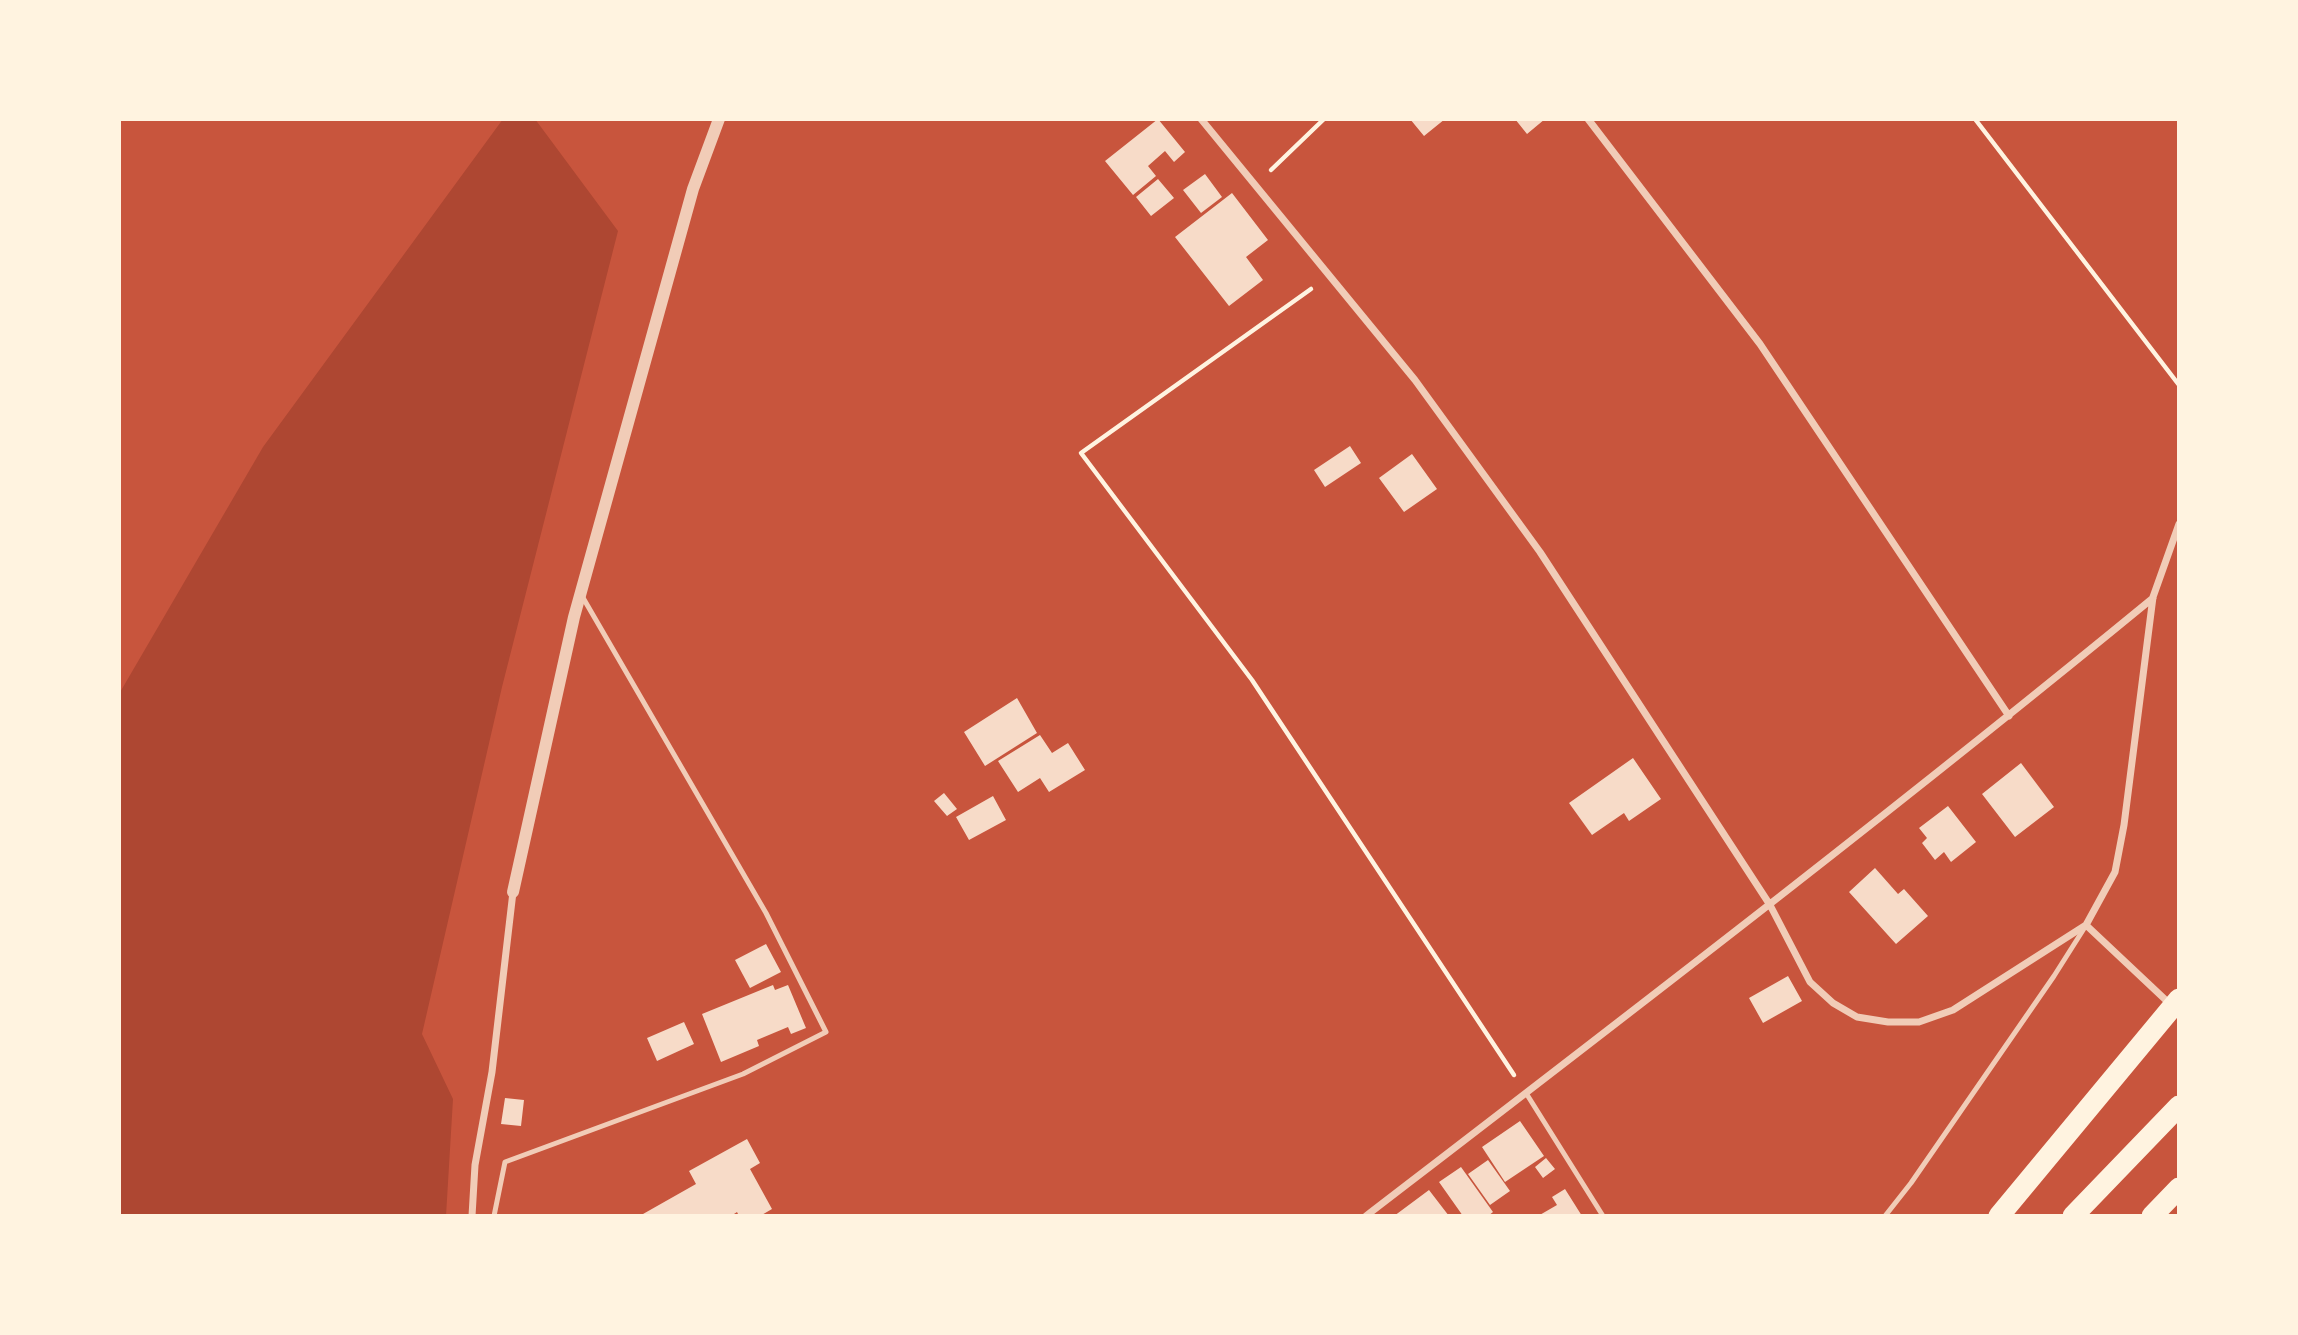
<!DOCTYPE html>
<html>
<head>
<meta charset="utf-8">
<style>
	body { margin:0 }
	#map { position:relative; width:2298px; height:1335px; overflow:hidden; background:#c8553d; font-family:Quicksand,sans-serif }
	canvas { display:block }
	.frame { position:absolute; inset:0; border:121px solid #fff3e0; pointer-events:none }
</style>
</head>
<body>
<div id="map">
<canvas width="2298" height="1335"></canvas>
<div class="frame"></div>
</div>
<script>
const context = document.querySelector('canvas').getContext('2d');
context.lineJoin = 'round';
function fill(path, color) { context.fillStyle = color; context.fill(path, 'evenodd'); }
function stroke(path, color, width, dash) { context.strokeStyle = color; context.lineWidth = width; context.lineCap = dash ? 'butt' : 'round'; context.setLineDash(dash || []); context.stroke(path); }
const green = new Path2D(`
	M503,119H535L618,231L502,687L422,1034L453,1099L446,1216H119V694L263,447Z`);
const building = new Path2D(`
	M1158,119L1185,152L1174,162L1165,151L1148,166L1156,176L1133,195L1105,161Z
	M1410,119H1445L1424,136Z
	M1515,119H1545L1527,134Z
	M1205,174L1222,197L1201,213L1183,190Z
	M1158,179L1174,198L1151,216L1136,197Z
	M1232,193L1268,240L1246,257L1263,280L1229,306L1175,237Z
	M1350,446L1361,463L1325,487L1314,470Z
	M1412,454L1437,489L1404,512L1379,478Z
	M1017,698L1037,733L985,766L964,732Z
	M1040,735L1052,753L1068,743L1085,770L1049,792L1040,778L1018,792L998,761Z
	M1633,758L1661,799L1629,821L1624,813L1592,835L1569,803Z
	M2021,763L2054,807L2015,837L1982,794Z
	M944,793L957,809L947,816L934,801Z
	M993,796L1006,820L969,840L956,817Z
	M1948,806L1976,842L1951,862L1944,852L1935,860L1922,843L1927,838L1919,828Z
	M1875,868L1898,894L1904,889L1928,916L1896,944L1849,892Z
	M766,944L781,972L750,988L735,960Z
	M1788,976L1802,1001L1763,1023L1749,998Z
	M773,985L775,990L788,985L806,1028L791,1034L788,1027L757,1040L759,1046L721,1062L702,1014Z
	M684,1022L694,1044L657,1061L647,1038Z
	M505,1098L524,1100L521,1126L501,1124Z
	M1520,1121L1544,1156L1505,1182L1482,1147Z
	M747,1139L760,1163L750,1169L772,1209L760,1216H739L737,1212L731,1216H644L643,1214L696,1184L689,1171Z
	M1546,1158L1555,1169L1543,1178L1535,1167Z
	M1488,1160L1510,1191L1490,1205L1468,1174Z
	M1461,1167L1493,1212L1488,1216H1463L1439,1182Z
	M1565,1189L1582,1216H1538L1557,1205L1552,1197Z
	M1429,1190L1449,1216H1394Z`);
const path = new Path2D(`
	M1975,119L2179,385
	M1271,170L1324,119
	M1311,289L1081,453L1252,680L1514,1075`);
const service = new Path2D(`
	M1526,1093L1603,1216
	M494,1216L505,1162L743,1074L826,1032L766,913L582,596
	M1885,1216L1911,1183L2054,976L2085,927`);
const minor = new Path2D(`
	M1201,119L1415,380L1540,552L1770,905L1810,982L1833,1003L1857,1017L1888,1022H1919L1953,1010L2086,925L2115,872L2124,825L2153,597L2179,524
	M1588,119L1760,344L2009,716
	M2086,925L2171,1005
	M472,1216L475,1165L492,1072L513,892
	M1366,1216C1630,1013 1895,810 2153,598`);
const tertiary = new Path2D(`
	M513,892L574,617L693,189L719,119`);
const motorway = new Path2D(`
	M1999,1216L2179,999
	M2073,1216L2179,1106
	M2152,1216L2179,1188`);
fill(green, '#ae4732');
fill(building, '#f7dbc8');
stroke(path, '#fff3e0', 4.5);
stroke(service, '#f1ccb7', 5);
stroke(minor, '#f1ccb7', 7);
stroke(tertiary, '#f1ccb7', 12);
stroke(motorway, '#fff3e0', 21);
</script>
</body>
</html>
